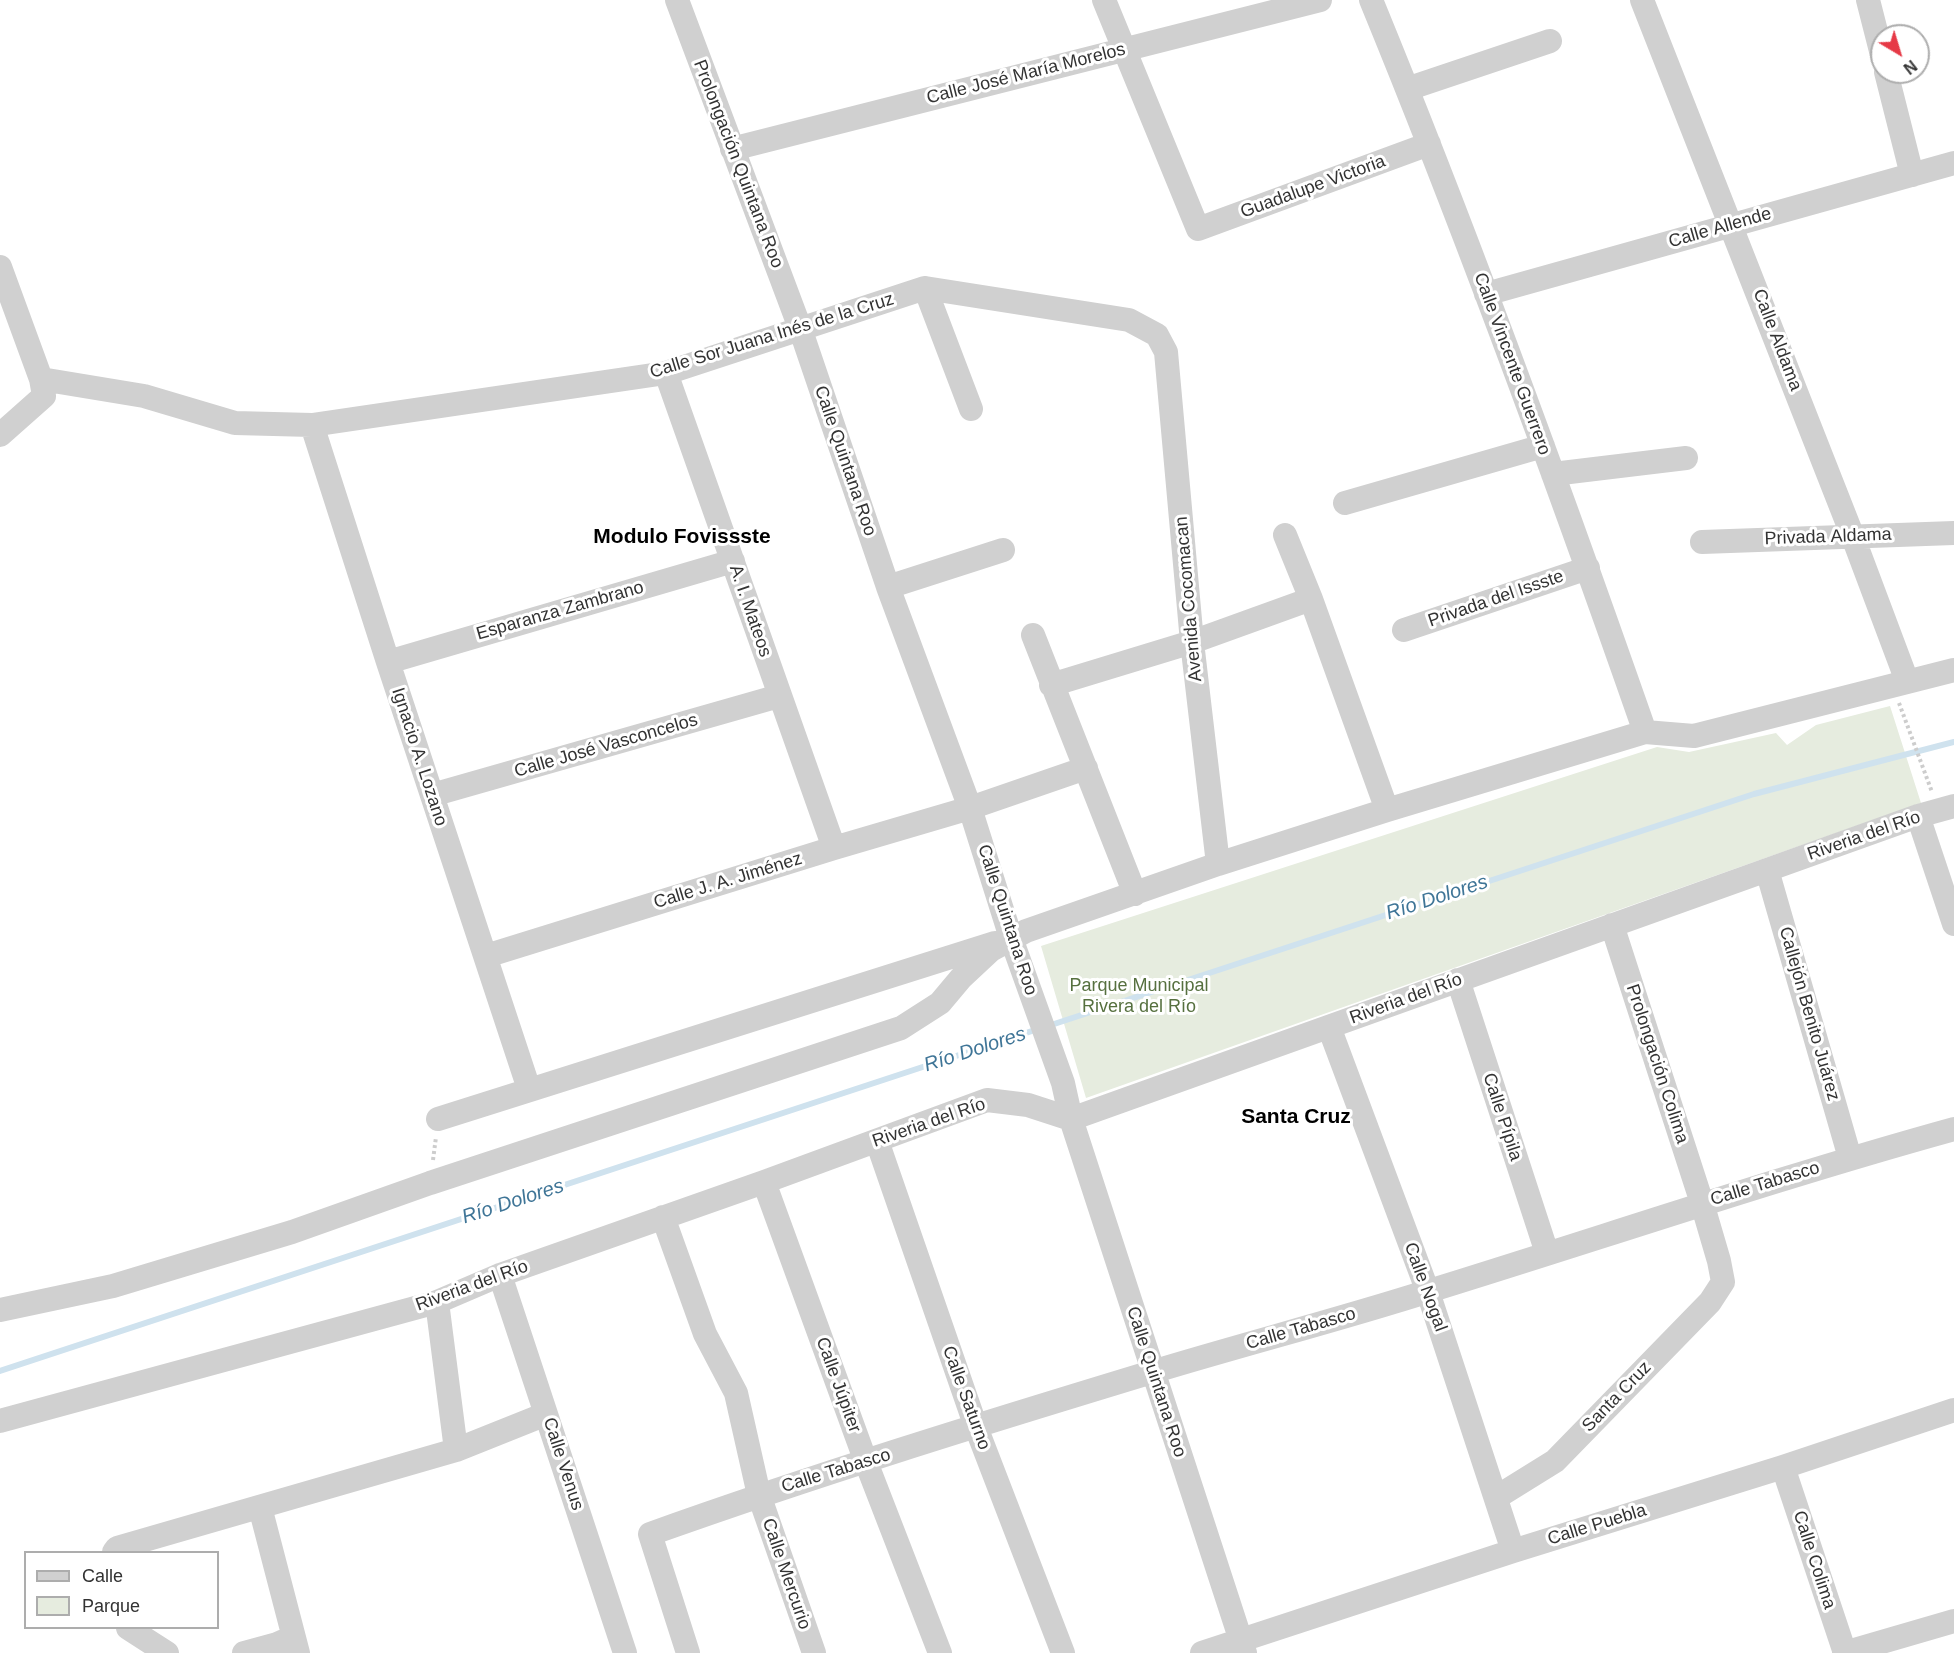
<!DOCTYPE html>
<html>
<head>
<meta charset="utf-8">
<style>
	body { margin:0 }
	#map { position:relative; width:1954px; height:1653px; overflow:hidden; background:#fff; font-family:Arial,sans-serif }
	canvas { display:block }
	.legend { position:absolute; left:24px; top:1551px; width:195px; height:78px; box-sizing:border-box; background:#fff; border:2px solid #adadad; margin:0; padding:8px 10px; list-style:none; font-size:18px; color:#333 }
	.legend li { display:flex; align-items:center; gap:12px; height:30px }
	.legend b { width:30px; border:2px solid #adadad }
	.north { position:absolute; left:1870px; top:24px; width:60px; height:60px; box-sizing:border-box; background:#fff; border:2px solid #adadad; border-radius:50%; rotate:142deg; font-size:16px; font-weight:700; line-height:24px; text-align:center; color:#333 }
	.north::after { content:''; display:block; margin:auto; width:21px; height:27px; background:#e63946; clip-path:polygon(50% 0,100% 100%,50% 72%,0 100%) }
</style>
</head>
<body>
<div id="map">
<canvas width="1954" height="1653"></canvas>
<ul class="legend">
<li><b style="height:8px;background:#d0d0d0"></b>Calle</li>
<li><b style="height:16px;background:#e6ecdf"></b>Parque</li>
</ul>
<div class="north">N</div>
</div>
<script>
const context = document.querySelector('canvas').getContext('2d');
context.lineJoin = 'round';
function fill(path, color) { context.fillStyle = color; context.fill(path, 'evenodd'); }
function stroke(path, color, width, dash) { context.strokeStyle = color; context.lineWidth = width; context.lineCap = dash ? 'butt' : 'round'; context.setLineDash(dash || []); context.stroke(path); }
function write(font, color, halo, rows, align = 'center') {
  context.font = font + ' Arial,sans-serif'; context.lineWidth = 6; context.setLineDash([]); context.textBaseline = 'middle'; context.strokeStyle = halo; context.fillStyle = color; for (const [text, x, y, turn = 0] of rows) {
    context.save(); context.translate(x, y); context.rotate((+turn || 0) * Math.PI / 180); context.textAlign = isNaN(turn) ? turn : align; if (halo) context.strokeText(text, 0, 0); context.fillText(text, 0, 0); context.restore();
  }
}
const green = new Path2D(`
	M1890,706L1921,803L1086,1098L1041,946L1657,747L1689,752L1776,733L1787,745L1816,725Z`);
const stream = new Path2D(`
	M1048,1026L1754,794L1954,742
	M0,1371L1038,1029`);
const path = new Path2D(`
	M1899,703L1932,792
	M433,1160L436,1137`);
const minor = new Path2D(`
	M677,0L800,328L888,587L970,808L1011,938L1063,1083L1071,1119L1245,1653
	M1104,0L1198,229L1429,144
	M1371,0C1470,241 1559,486 1645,732
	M1642,0L1853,537L1907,681
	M1868,0L1882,55
	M1886,72L1912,175
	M1407,89L1550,41
	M732,149L1320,0
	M0,267L41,379L44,396L0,435
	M925,288L971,409
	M1486,294L1954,163
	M666,373L834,848
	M41,379L144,396L235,423L312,425L666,373L925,288L1129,320L1157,335L1166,352L1192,642L1218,864
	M312,425L388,662L529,1089
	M1553,474L1686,458
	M1345,503L1543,446
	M1285,535L1311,599L1387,810
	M1702,542L1954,533
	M888,587L1003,550
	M1404,630L1588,568
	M1033,635L1135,894
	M388,662L733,561
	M1051,685L1192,642L1311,599
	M432,795L779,696
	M1918,816L1954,924
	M1767,870L1850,1158
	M486,956L834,848L970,808L1086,768
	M1458,980L1547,1253
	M1329,1027L1428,1292L1513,1551
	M438,1119L995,943
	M877,1141L976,1427L1063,1653
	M764,1182L866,1462L940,1653
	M663,1217L705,1334L736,1393L759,1495L814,1653
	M500,1275L625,1653
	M437,1302L456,1450
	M0,1310L113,1286L292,1232L430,1183L901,1028L940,1003L961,978L991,950L1026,931L1218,864L1387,810L1645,732L1694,736L1954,670
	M0,1421L437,1302L500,1275L764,1182L987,1100L1028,1105L1071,1119L1918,816L1954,806
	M1783,1467L1845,1653
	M1497,1497L1555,1461L1710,1302L1723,1282L1719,1261L1702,1203L1612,925
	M260,1507L298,1653
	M114,1552L117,1548L456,1450L546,1414
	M128,1628L167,1653
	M244,1653L277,1644L293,1637
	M688,1653L650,1534C815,1475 984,1423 1152,1372C1244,1344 1338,1320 1429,1291C1604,1237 1777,1178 1954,1129
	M1202,1653L1513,1551L1783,1467L1954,1410
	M1844,1653L1954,1621`);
const streetNames = [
	["Calle José María Morelos",1026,74,-14],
	["Prolongación Quintana Roo",738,164,69],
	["Guadalupe Victoria",1313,187,-20],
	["Calle Allende",1720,228,-16],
	["Calle Sor Juana Inés de la Cruz",772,336,-17],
	["Calle Aldama",1777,340,69],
	["Calle Vincente Guerrero",1512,364,70],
	["Calle Quintana Roo",845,461,71],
	["Privada Aldama",1828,537,-2],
	["Avenida Cocomacan",1189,599,-95],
	["Privada del Issste",1496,599,-19],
	["Esparanza Zambrano",560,611,-16],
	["A. I. Mateos",750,611,71],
	["Calle José Vasconcelos",606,746,-16],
	["Ignacio A. Lozano",419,757,72],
	["Riveria del Río",1864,836,-19],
	["Calle J. A. Jiménez",728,881,-17],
	["Calle Quintana Roo",1007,920,72],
	["Riveria del Río",1406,999,-20],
	["Callejón Benito Juárez",1809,1014,74],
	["Prolongación Colima",1657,1064,72],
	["Calle Pípila",1502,1117,72],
	["Riveria del Río",929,1123,-19],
	["Calle Tabasco",1765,1184,-17],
	["Riveria del Río",472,1286,-20],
	["Calle Nogal",1425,1287,70],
	["Calle Tabasco",1301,1329,-16],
	["Calle Quintana Roo",1156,1382,72],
	["Calle Júpiter",838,1385,70],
	["Santa Cruz",1617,1397,-46],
	["Calle Saturno",966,1398,70],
	["Calle Venus",563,1464,72],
	["Calle Tabasco",836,1471,-17],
	["Calle Puebla",1597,1525,-17],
	["Calle Colima",1814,1560,72],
	["Calle Mercurio",786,1574,71]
];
const parkNames = [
	["Parque Municipal",1139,986],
	["Rivera del Río",1139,1007]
];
const waterNames = [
	["Río Dolores",1437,898,-18],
	["Río Dolores",975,1050,-18],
	["Río Dolores",513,1202,-18]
];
const quarterNames = [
	["Modulo Fovissste",682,537],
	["Santa Cruz",1296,1117]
];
fill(green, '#e6ecdf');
stroke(stream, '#cfe2ee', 6);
stroke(path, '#cdcdcd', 4, [3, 3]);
stroke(minor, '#d0d0d0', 24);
write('18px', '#333', '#fff', streetNames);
write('18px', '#56703f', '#fff', parkNames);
write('italic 20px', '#3f7597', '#fff', waterNames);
write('bold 21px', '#000', '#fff', quarterNames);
</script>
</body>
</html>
